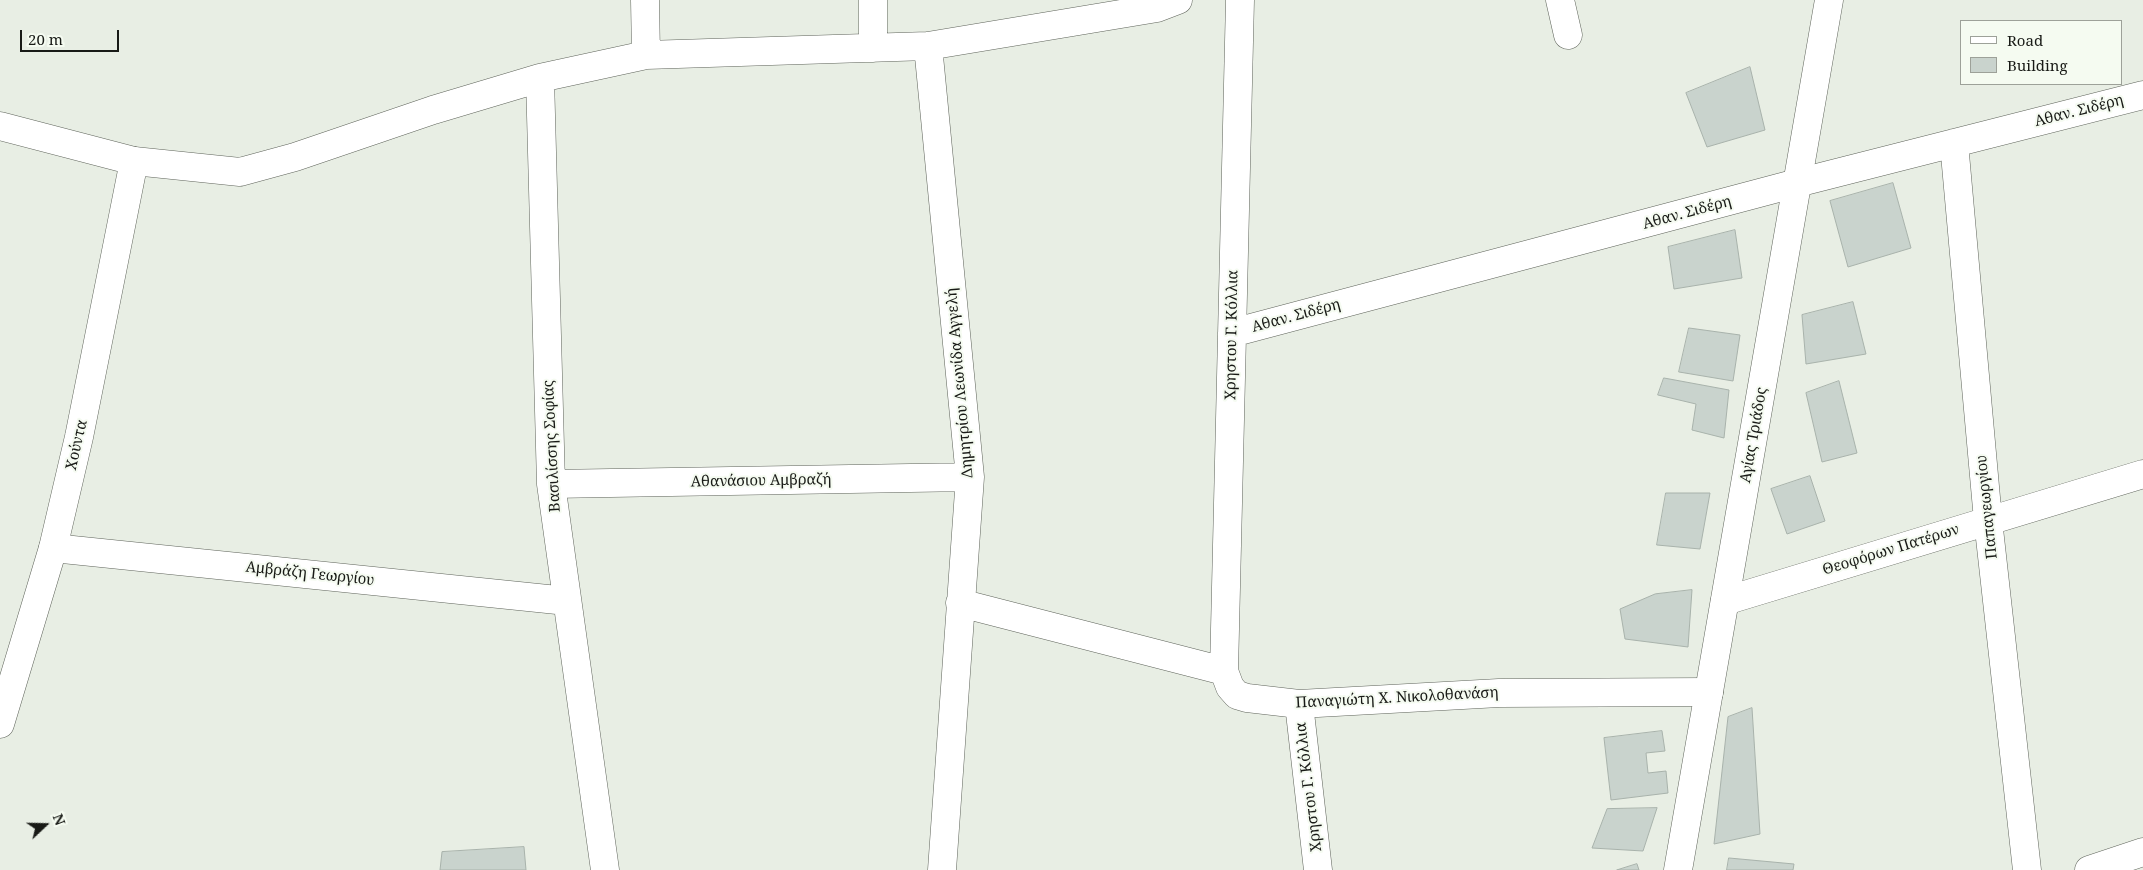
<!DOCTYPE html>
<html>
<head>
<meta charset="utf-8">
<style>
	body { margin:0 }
	#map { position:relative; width:2143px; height:870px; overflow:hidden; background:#e8eee4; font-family:"Noto Serif",serif }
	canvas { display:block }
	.legend { position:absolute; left:1960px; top:20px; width:162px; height:65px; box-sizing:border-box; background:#f5fbf1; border:1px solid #9da199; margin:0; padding:6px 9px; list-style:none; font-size:15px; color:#181a16 }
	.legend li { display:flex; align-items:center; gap:10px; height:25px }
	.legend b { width:25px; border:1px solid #9da199 }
	.north { position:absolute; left:20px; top:800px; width:50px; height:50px; -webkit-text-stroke:4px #f5fbf1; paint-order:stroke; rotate:69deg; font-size:14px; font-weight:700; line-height:20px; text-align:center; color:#181a16 }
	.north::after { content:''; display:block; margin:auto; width:18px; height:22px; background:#181a16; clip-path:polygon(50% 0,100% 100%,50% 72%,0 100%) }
	.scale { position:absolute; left:20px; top:30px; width:99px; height:22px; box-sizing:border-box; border:2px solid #181a16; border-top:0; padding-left:6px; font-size:15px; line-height:18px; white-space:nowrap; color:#181a16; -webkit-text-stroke:4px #f5fbf1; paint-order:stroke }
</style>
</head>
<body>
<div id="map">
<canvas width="2143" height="870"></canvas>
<ul class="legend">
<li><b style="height:6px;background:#fff"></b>Road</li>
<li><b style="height:14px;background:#c9d3cd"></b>Building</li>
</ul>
<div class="north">N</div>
<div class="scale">20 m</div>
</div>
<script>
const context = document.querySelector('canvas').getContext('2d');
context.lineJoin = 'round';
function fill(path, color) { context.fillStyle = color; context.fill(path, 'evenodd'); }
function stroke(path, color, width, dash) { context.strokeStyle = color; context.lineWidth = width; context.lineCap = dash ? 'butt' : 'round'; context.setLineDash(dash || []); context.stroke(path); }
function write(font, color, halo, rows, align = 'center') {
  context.font = font + ' "Noto Serif",serif'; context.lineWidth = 4; context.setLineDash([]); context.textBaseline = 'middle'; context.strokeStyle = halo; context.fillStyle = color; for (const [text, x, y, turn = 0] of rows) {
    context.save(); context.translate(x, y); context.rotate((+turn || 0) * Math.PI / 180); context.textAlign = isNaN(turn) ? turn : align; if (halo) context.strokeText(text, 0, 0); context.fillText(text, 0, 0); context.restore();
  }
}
const building = new Path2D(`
	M1750,67L1765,130L1707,147L1686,93Z
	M1893,183L1911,248L1848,267L1830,201Z
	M1735,230L1742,278L1674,289L1668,247Z
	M1853,302L1866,354L1806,364L1802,315Z
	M1689,328L1740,335L1733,381L1679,372Z
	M1664,378L1729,390L1724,438L1692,430L1696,404L1658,395Z
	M1839,381L1857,453L1822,462L1806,393Z
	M1810,476L1825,521L1787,534L1771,489Z
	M1666,493H1710L1700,549L1657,545Z
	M1692,590L1688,647L1625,639L1620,609L1655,594Z
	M1752,708L1760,834L1714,844L1728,717Z
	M1662,731L1665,751L1646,753L1648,773L1666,771L1668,793L1611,800L1604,738Z
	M1657,808L1643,851L1592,848L1607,809Z
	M524,847L526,870H440L442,852Z
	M1729,858L1794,864L1793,870H1727Z
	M1637,864L1639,870H1617Z`);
const minor = new Path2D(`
	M645,0L646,55
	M873,0V48
	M1560,0L1568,35
	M928,46L970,477L942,870
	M540,78L551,484L605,870
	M1954,143L1988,520L2027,870
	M134,161L240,172L295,157L433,110L540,78L646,55L928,46L1157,8L1178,0
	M1232,333L1797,183L2143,95
	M551,484L970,477
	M53,548L567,601
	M1725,601L2143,474
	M960,603L1224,671L1230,687L1237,695L1247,698L1299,704L1499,693L1709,692
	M1224,671L1240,0
	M1299,704L1318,870`);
const tertiary = new Path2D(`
	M0,126L134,161L79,437L53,548L0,724
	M1678,870L1829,0
	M2089,870L2143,852`);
const streetNames = [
	["Αθαν. Σιδέρη",2079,111,-14],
	["Αθαν. Σιδέρη",1687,213,-15],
	["Αθαν. Σιδέρη",1296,316,-15],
	["Χρηστου Γ. Κόλλια",1232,335,-89],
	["Δημητρίου Λεωνίδα Αγγελή",960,383,-95],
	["Αγίας Τριάδος",1754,435,-80],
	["Χούντα",77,445,-77],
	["Βασιλίσσης Σοφίας",552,446,-93],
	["Αθανάσιου Αμβραζή",761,481,-1],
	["Παπαγεωργίου",1987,507,-96],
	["Θεοφόρων Πατέρων",1891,550,-17],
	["Αμβράζη Γεωργίου",310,574,6],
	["Παναγιώτη Χ. Νικολοθανάση",1397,698,-3],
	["Χρηστου Γ. Κόλλια",1309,787,-97]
];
fill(building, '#c9d3cd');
stroke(building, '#a8b2ab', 1);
stroke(minor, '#5f645b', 29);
stroke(tertiary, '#5f645b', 29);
stroke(minor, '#fff', 28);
stroke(tertiary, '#fff', 28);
write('15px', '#181a16', '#f5fbf1', streetNames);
</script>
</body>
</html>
